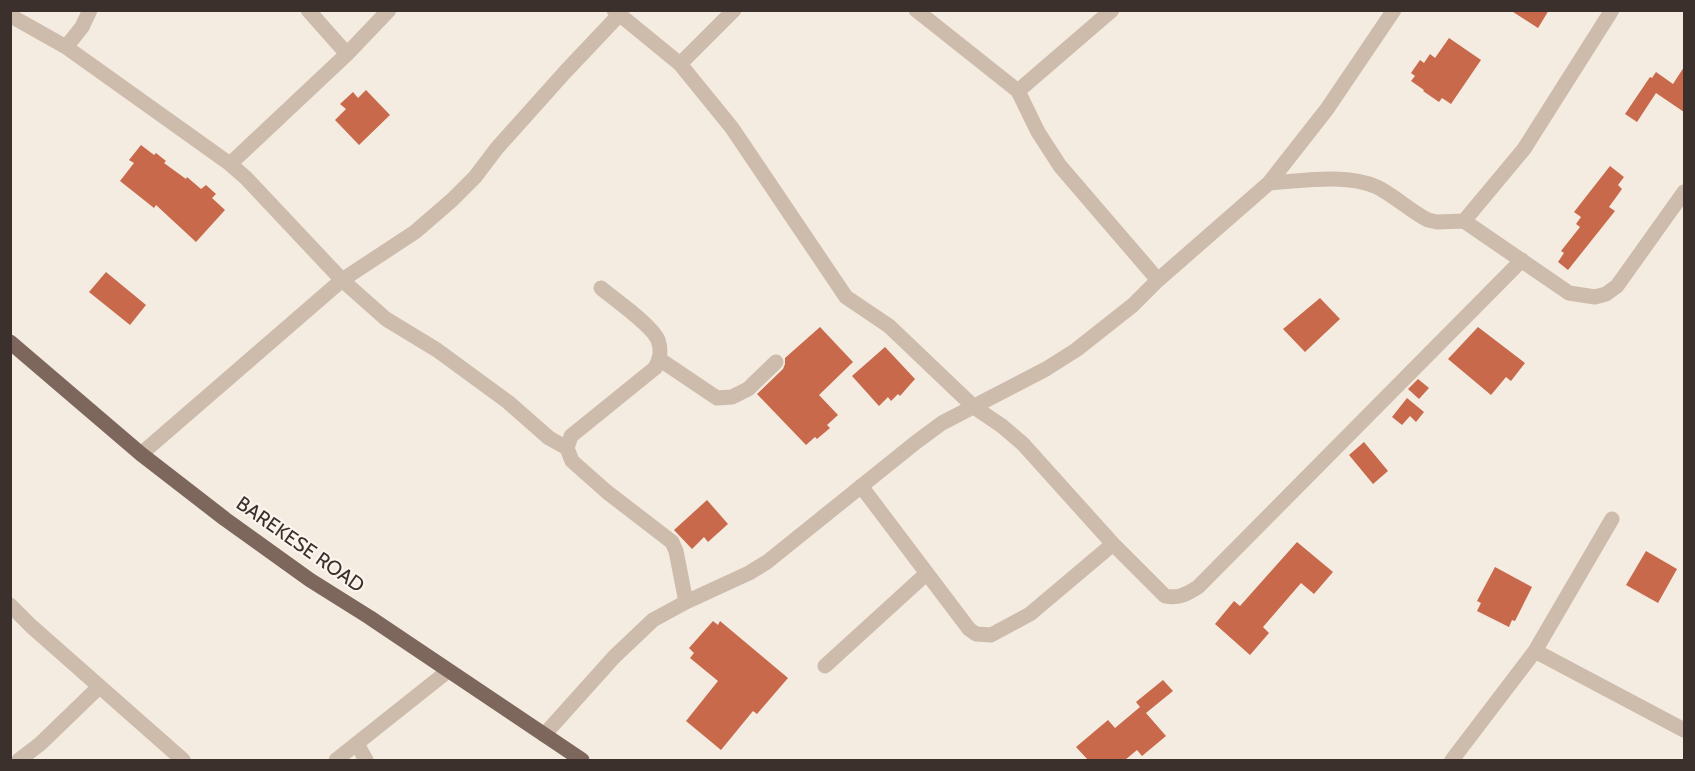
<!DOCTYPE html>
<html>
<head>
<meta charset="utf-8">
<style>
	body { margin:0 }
	#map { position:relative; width:1695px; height:771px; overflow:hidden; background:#f4ebe1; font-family:Cabin,sans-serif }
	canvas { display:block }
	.frame { position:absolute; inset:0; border:12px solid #3b302b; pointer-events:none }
</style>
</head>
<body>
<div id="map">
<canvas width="1695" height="771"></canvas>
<div class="frame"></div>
</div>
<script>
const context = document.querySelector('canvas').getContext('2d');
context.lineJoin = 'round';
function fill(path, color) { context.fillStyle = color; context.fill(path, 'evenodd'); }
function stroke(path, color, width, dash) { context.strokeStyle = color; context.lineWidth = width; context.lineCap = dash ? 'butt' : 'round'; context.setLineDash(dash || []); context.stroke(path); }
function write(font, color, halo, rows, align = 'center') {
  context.font = font + ' Cabin,sans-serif'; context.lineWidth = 4.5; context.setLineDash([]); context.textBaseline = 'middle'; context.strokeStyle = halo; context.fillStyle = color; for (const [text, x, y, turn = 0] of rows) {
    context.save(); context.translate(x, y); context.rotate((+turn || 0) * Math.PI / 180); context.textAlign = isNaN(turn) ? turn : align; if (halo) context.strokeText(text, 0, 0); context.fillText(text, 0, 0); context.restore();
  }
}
const building = new Path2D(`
	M1510,10H1549L1538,28Z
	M1449,38L1481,60L1451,104L1442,98L1439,102L1423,91L1424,90L1411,81L1415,76L1411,73L1420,60L1424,63L1430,54L1435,58Z
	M1684,67V112L1656,93L1637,122L1625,114L1650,77L1652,78L1656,72L1673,84Z
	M366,90L390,115L359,145L335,120L346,109L340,104L353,92L358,98Z
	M141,145L154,155L156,153L166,161L164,163L186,179L187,177L201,189L206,185L216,194L212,198L225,210L196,242L156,205L154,208L120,181L134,163L129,160Z
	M1610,166L1624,177L1618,185L1622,189L1609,207L1615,211L1568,270L1558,262L1564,253L1561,251L1580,227L1576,224L1581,217L1574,212Z
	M106,272L146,305L130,325L89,292Z
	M1320,298L1340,319L1305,352L1283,329Z
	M820,327L853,362L819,395L838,415L827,425L830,428L817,439L815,437L806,445L757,394L783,369L785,364V358Z
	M1478,327L1525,363L1511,381L1506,377L1491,395L1448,359Z
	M885,347L915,379L900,396L898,394L891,401L888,397L879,406L852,376Z
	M1418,379L1429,388L1419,399L1408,389Z
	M1407,398L1424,412L1416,422L1410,416L1402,425L1392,417Z
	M1364,442L1388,471L1373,484L1349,455Z
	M707,500L728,524L708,542L704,537L692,549L674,530Z
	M1297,542L1333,572L1314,594L1301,583L1263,627L1269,633L1250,655L1215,624L1234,601L1240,606Z
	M1646,551L1677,569L1658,603L1626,585Z
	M1495,567L1532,587L1515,621L1512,620L1509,627L1477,611L1481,603L1477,601Z
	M713,621L718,625L720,621L788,678L757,714L753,711L721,750L686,721L718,681L690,658L694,653L689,648Z
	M1163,680L1173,691L1146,713L1166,736L1142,756L1137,750L1125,760H1088L1076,747L1108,720L1115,728L1140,707L1136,702Z`);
const minor = new Path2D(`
	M308,10L347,54
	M614,10L680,64L732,128L846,297L889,326L974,407L1002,426L1023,444L1113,544L1165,596C1178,599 1187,594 1198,587L1522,260
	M916,10L1018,91
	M1112,10L1018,91L1038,132L1060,166L1158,280
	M1612,10L1524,149L1464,221L1569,293L1595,297L1606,294L1617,286L1684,192
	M11,16L66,47L230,164L246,178L342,280L386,319L437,350L508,402L549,438L567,448
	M66,47L82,27L90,10
	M680,64L734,10
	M230,164L347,54L389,10
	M1269,183C1302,181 1346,173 1377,187C1395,196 1410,211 1428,220L1437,222L1464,221
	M601,288C615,300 652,325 658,340C662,351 660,359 655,368L571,436L567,448L572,461L607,492L672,542L676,551L686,602
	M659,359L717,398L732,397L748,389L776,362
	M141,454L342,280L415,232L452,200L475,177L497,148L566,71L619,15
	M861,486L969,629L976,634L991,635L1030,614L1113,544
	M10,605L31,626L183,760
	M1535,651L1684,730
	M825,666L926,574
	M544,735L614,657L653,620L686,602L749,573L767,562L915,443L942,423L1046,369L1076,350L1133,305L1158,280L1269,183L1327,109L1394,10
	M357,744L366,760
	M19,760L40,744L99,687
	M336,760L448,671
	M1452,760L1535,651L1612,519`);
const major = new Path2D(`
	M10,342L141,454L225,519L310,580L369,617L582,760`);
const streetNames = [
	["BAREKESE ROAD",300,545,35]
];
fill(building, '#c8694b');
stroke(minor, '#cdbbac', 15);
stroke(major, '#7d675c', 15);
write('20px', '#3b302b', '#fbf5ee', streetNames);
</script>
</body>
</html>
